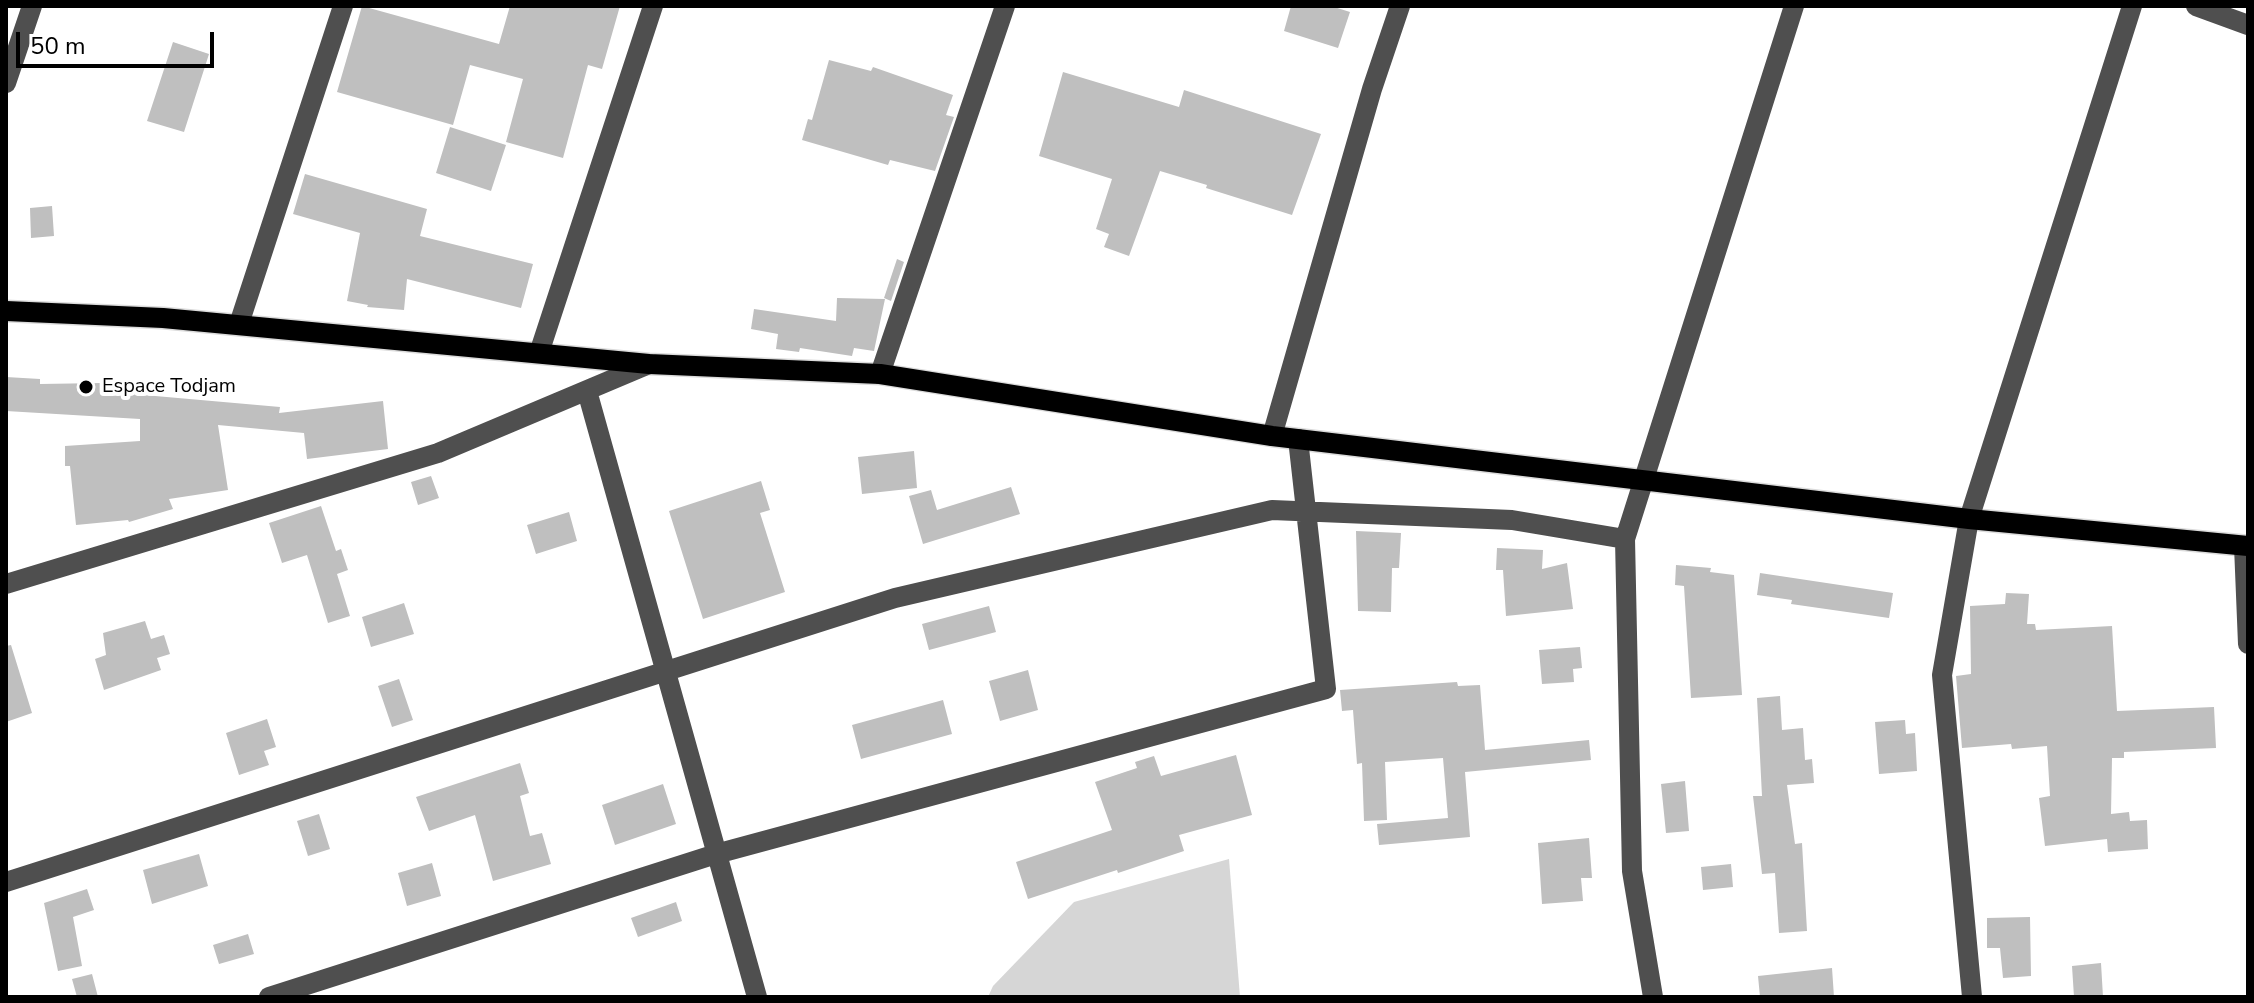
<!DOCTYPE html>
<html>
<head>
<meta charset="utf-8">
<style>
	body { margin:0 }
	#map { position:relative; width:2254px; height:1003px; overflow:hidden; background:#fff; font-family:"Nunito Sans",sans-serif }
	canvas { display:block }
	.frame { position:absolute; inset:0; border:8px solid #000; pointer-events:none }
	.scale { position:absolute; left:16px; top:32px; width:198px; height:36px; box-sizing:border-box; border:4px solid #000; border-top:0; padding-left:10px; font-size:24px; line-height:28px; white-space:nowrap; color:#000; -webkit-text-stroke:6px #fff; paint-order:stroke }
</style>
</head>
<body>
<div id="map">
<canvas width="2254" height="1003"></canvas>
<div class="frame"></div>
<div class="scale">50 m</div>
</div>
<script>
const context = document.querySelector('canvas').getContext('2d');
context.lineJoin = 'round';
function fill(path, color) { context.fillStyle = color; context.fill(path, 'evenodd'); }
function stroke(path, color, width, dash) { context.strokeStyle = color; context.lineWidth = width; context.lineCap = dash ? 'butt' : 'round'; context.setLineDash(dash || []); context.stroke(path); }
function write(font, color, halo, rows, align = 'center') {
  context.font = font + ' "Nunito Sans",sans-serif'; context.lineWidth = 8; context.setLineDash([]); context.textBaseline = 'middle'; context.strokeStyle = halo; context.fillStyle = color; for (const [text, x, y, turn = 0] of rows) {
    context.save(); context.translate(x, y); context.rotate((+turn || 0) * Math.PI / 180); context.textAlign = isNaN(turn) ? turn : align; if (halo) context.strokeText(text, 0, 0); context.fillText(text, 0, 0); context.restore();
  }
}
const green = new Path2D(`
	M1229,859L1240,997H988L993,986L1074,902Z`);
const building = new Path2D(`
	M362,6L499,44L510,6H620L602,69L588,65L563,158L506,142L523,79L470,65L453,125L337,92Z
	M1291,6H1331L1350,12L1338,48L1284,31Z
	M173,42L209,54L184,132L147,121Z
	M829,60L871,71L873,67L953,95L946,115L954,117L935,171L890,160L888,165L802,140L808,119L812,120Z
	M1063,72L1179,107L1184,90L1321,134L1292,215L1206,188L1207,185L1160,171L1129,256L1104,247L1109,234L1096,229L1112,179L1039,156Z
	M450,127L506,145L491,191L436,173Z
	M305,174L427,209L420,236L533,264L521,308L407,279L404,310L367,307L368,305L347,301L360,233L293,214Z
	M52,206L54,236L31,238L30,208Z
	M897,259L904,262L891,301L884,298Z
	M837,298L885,299L874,351L854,348L852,356L800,348L799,352L776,349L778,334L751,329L754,309L836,321Z
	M6,377L40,379V384L102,383V386L145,389L144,395L280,407L279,413L383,401L388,449L307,459L304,433L218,425L228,490L169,499L173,509L129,522L128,520L76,525L70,466H65V446L140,441V419L6,411Z
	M914,451L917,488L862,494L858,457Z
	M431,476L439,498L418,505L411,482Z
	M761,481L770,510L760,513L785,592L703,619L669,511Z
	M1011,487L1020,514L923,544L909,496L931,490L937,510Z
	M321,506L336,551L341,549L348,570L337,574L350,616L328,623L307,555L282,563L269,523Z
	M569,512L577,541L536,554L527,525Z
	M1356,531L1401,533L1399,568H1392L1391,612L1358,611Z
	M1497,548L1543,550L1542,569L1567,563L1573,609L1506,616L1503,570H1496Z
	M1676,565L1711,568L1710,572L1734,575L1742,695L1691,698L1684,586L1675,585Z
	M1760,573L1893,593L1889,618L1791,604L1792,600L1757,595Z
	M2006,593L2029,594L2027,624H2035L2036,630L2112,626L2117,711L2214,707L2216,748L2124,752V758H2112L2111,814L2129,812L2130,821L2147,820L2148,849L2108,852L2107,839L2045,846L2039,798L2050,796L2047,746L2012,749L2011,744L1962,748L1956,676L1971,674L1970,606L2005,604Z
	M404,603L414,634L371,647L362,617Z
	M989,606L996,632L929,650L922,624Z
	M145,621L151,639L164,635L170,654L157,658L161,670L104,690L95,659L106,655L103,633Z
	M11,645L32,713L6,722V646Z
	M1580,647L1582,668L1573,669L1574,682L1542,684L1539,650Z
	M1028,670L1038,710L1000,721L989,681Z
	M399,679L413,720L392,727L378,686Z
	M1457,682L1458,686L1480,685L1485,750L1589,740L1591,760L1465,772L1470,837L1379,845L1377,824L1448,818L1443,758L1385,762L1387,820L1364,821L1362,763L1357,764L1353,710L1342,711L1340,690Z
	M1780,696L1782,730L1803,728L1805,760L1812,759L1814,783L1787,785L1795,844L1802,843L1807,931L1779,933L1775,873L1762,874L1753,796H1762L1757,698Z
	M943,700L952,734L861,759L852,725Z
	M267,719L276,747L264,751L269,765L239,775L226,733Z
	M1905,720L1906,734L1915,733L1917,771L1879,774L1875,722Z
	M1236,755L1252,815L1179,835L1184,851L1118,873L1117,870L1028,899L1016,862L1112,830L1095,782L1137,768L1135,762L1154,756L1161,776Z
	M520,763L529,793L520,796L530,836L542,833L551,864L493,881L475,815L429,831L416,797Z
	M1685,781L1689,831L1666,833L1661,784Z
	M663,784L676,824L615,845L602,805Z
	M319,814L330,849L308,856L297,821Z
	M1589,838L1592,878H1581L1583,901L1542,904L1538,843Z
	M199,854L208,886L152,904L143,870Z
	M432,863L441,896L407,906L398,873Z
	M1731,864L1733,887L1703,890L1701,867Z
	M87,889L94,910L73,917L82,966L58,971L44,903Z
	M676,902L682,921L638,937L631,918Z
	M2030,917L2031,976L2003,978L2000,948H1987V918Z
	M248,934L254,954L219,964L213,945Z
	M2101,963L2103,997H2074L2072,966Z
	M1832,968L1834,997H1760L1758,976Z
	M92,974L98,997H77L72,979Z`);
const minor = new Path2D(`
	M2196,6L2248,25
	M6,83L32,6
	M239,324L343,6
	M539,353L653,6
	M880,374L1005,6
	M587,391L757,997
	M1272,436L1372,89L1400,6
	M2244,546L2248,644
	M6,584L438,453L649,364
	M6,882L895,598L1272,510L1512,520L1625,539
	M269,997L716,854L1326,689L1298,439
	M1653,997L1632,871L1625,539L1794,6
	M1972,997L1942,675L1969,519L2132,6`);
const major = new Path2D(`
	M6,311L163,318L649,364L880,374L1272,436L1969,519L2248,546`);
const markers = [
	[86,387,8,"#000"]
];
const poiNames = [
	["Espace Todjam",102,387]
];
fill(green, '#d6d6d6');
fill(building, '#bfbfbf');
stroke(major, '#dbdbdb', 23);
stroke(minor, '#4f4f4f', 20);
stroke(major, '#000', 20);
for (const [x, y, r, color] of markers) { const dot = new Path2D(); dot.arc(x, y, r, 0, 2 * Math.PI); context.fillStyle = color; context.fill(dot); stroke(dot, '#fff', 3); }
write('20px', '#000', '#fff', poiNames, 'left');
</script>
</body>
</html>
